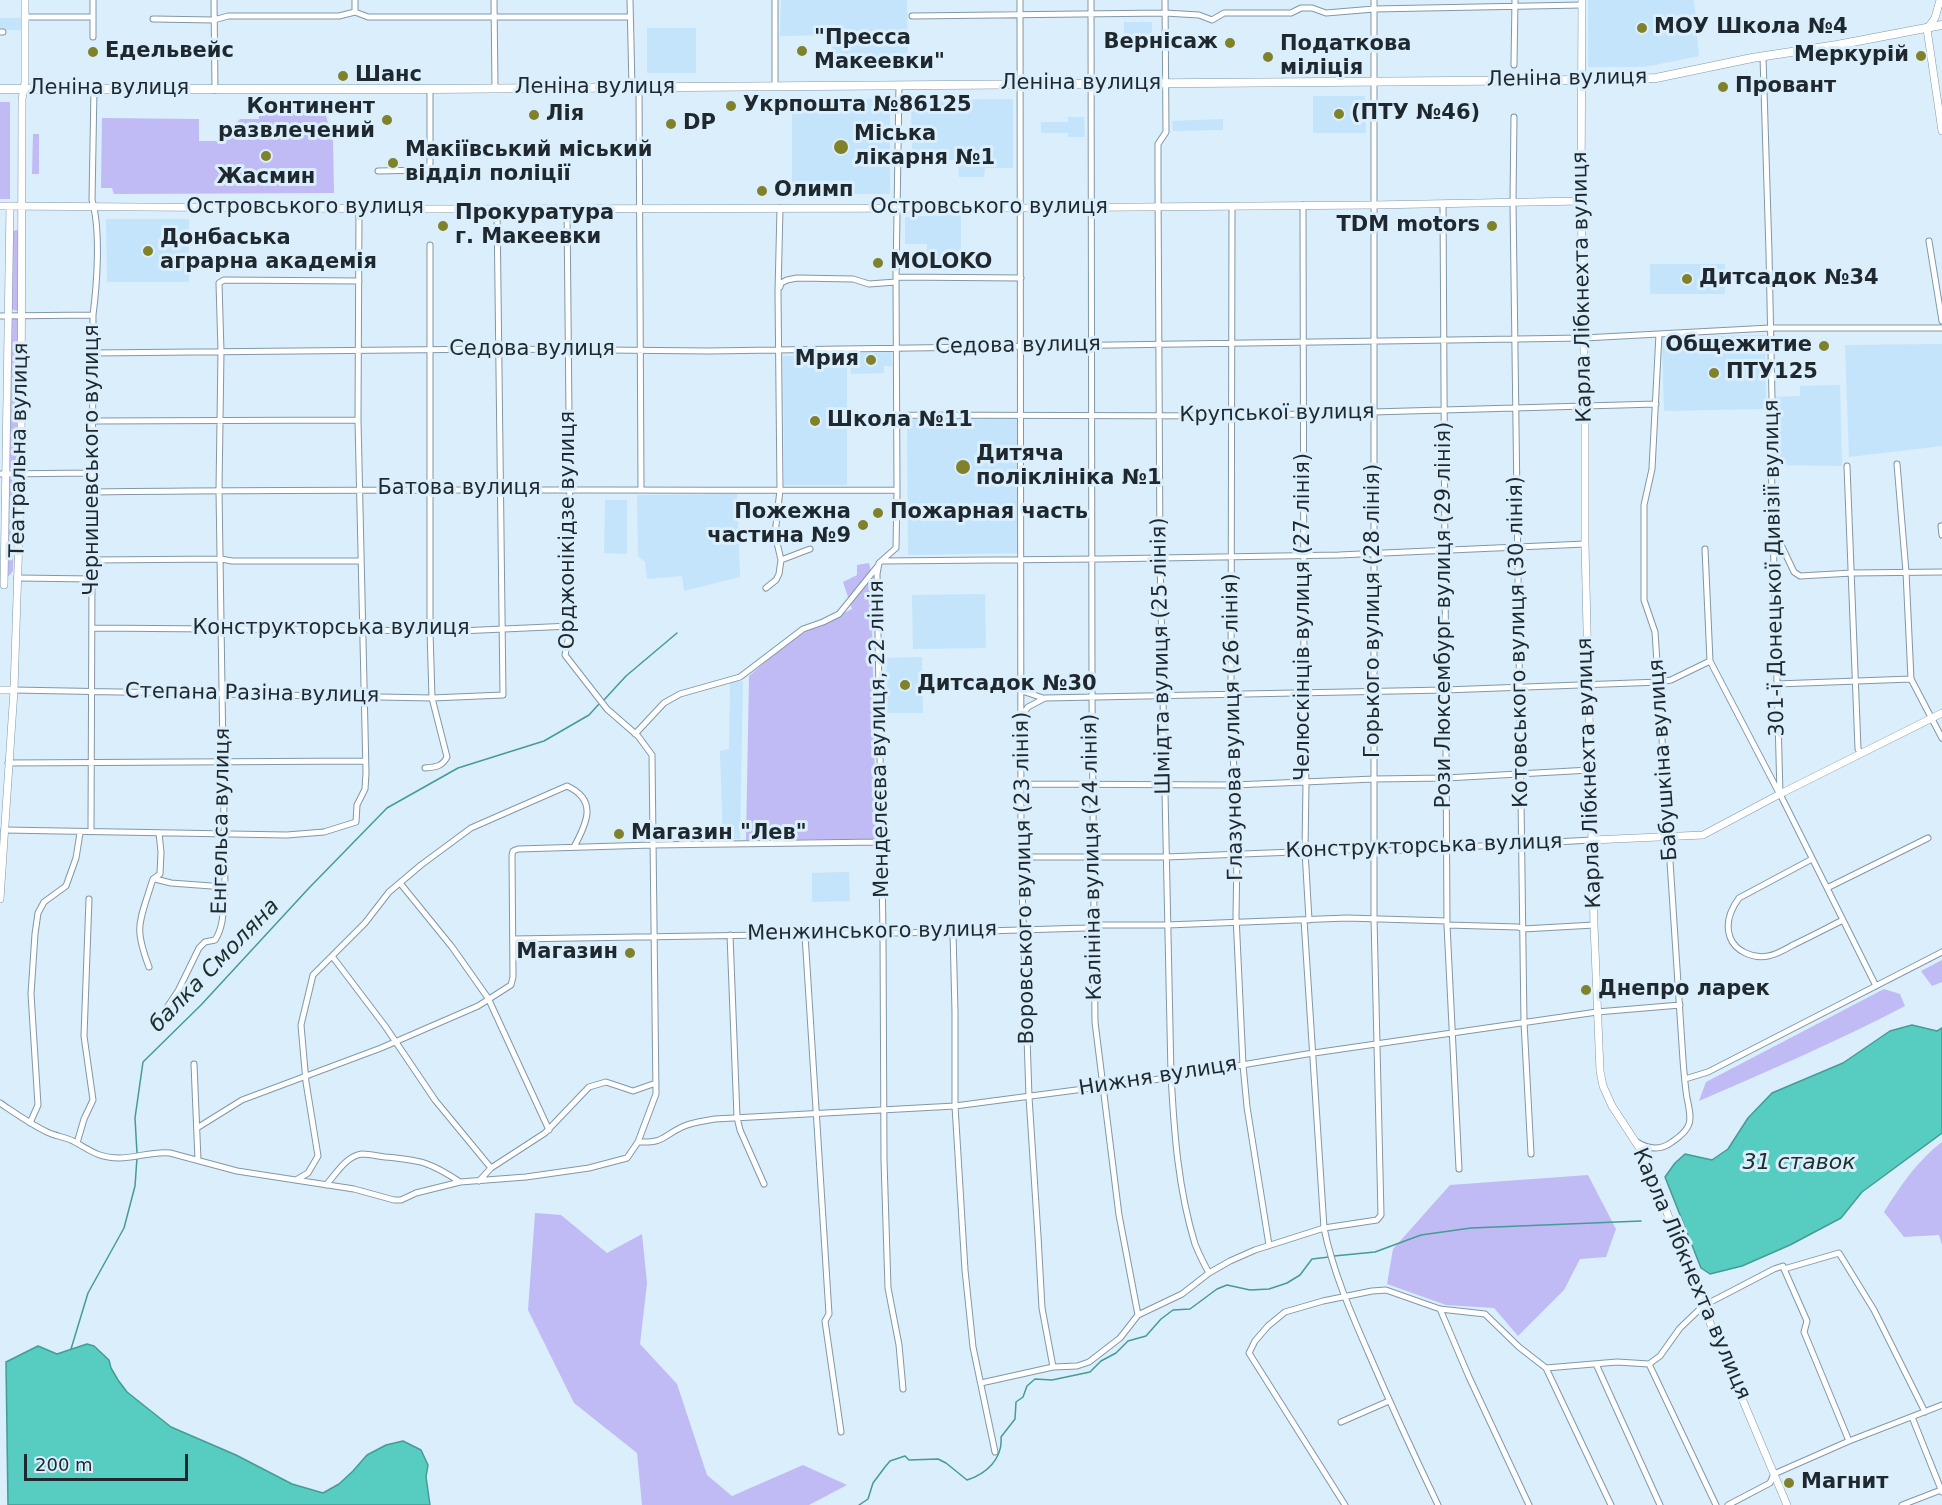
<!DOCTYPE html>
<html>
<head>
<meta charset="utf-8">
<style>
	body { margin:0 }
	#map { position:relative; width:1942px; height:1505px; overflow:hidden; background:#daeefc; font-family:"DejaVu Sans",sans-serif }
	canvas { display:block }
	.scale { position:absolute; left:24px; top:1454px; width:164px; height:27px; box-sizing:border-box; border:3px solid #1f282e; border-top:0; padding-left:8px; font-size:18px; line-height:21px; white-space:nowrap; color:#1f282e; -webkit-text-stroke:4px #daeefc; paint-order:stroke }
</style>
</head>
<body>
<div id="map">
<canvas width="1942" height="1505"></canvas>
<div class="scale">200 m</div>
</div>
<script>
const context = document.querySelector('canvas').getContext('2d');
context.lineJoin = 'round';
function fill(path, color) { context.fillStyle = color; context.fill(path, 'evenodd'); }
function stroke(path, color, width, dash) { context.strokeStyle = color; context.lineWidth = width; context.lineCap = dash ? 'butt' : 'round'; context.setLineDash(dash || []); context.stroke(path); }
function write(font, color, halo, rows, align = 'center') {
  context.font = font + ' "DejaVu Sans",sans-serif'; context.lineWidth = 6; context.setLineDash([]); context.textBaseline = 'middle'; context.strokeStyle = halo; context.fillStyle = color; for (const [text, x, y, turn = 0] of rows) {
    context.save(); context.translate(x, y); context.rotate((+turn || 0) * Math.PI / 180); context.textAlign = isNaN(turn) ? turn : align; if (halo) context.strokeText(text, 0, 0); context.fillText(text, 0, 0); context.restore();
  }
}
const built = new Path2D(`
	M781,0H907L908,68H833L832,35L780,36Z
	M1588,0H1694L1699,56L1645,67H1588Z
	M0,18H21V30H0Z
	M1124,22H1152V41H1137L1136,47H1124Z
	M647,28H696V73H647Z
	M1313,96H1365L1366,133H1313Z
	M792,98L890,99V194H792Z
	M1013,99V168H985L984,177H959L958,160H912L911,100Z
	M1068,117H1084L1085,137H1068V133H1041V122H1068Z
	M1223,119V130L1173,131L1172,121Z
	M961,214V271L927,270V244H905V217Z
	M106,219H189V282H107Z
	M1650,264H1725V294H1650Z
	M1765,335L1766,409L1664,411L1662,337Z
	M1942,344V446L1849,457L1845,345Z
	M891,352L892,366H884V373L851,374L850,353Z
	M847,355V485H784L783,356Z
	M1840,385L1842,466L1772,465L1771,397L1800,396V386Z
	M1018,418V553L908,555L907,419Z
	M737,494L740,577L684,591L682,576L647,579L645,562L638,556L637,495Z
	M605,500H627V554L604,553Z
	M985,594L986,648L913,649L912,595Z
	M922,657L923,713H887L886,658Z
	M743,681L740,839L723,840L720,751L729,749L730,682Z
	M849,872L850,901L812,902V873Z`);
const green = new Path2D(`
	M0,102H10V199H0Z
	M259,111L325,112L333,141L334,193L114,194L112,188H101L102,118L199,119V141H220L240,119H259Z
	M33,134H39V174H32Z
	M16,230L18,231L19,309L17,311L11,309L12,232Z
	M12,318H18L19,465L15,469H11L8,464L10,320Z
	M8,476L14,482L13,571L9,576H7Z
	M869,563L871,572L876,839L746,840L749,676L793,638L852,609L843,582L857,575V565Z
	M1942,960V982L1932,986L1921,971Z
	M1884,989L1900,994L1905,1006C1838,1041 1768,1071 1699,1101L1706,1082Z
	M1942,1142V1245L1939,1235L1904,1237L1884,1212C1900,1186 1918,1160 1942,1142Z
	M1588,1175L1616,1229L1606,1257L1580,1259L1564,1290L1518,1336L1494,1308L1446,1305L1387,1284L1393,1249L1450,1185Z
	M535,1213L561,1215L607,1253L642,1234L647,1283L640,1344L677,1384L707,1475L732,1496L803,1465L847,1485L809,1505H642L637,1453L574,1403L528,1310Z`);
const water = new Path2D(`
	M1912,1025L1937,1031L1942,1028V1133L1862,1192L1841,1218L1790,1245L1742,1266L1710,1274L1701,1268L1665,1177L1675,1163L1685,1154L1712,1160L1728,1149L1748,1118L1772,1093L1843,1063L1890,1031Z
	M87,1344L94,1346L109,1360L111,1368L118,1380L127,1392L171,1427L236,1455L292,1484L323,1493L339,1484L353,1471L367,1455L386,1445L403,1441L421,1450L428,1465L426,1477L430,1505H8L6,1362L38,1346L57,1354Z`);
const stream = new Path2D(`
	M603,701L626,676L677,633
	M137,1153L135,1118L143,1062L201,1005L309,888L387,808L458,768L544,741L589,715L599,704
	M1334,1256L1375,1252L1421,1235L1471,1228L1641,1221
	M71,1349L88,1293L124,1228L135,1186L137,1158
	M859,1505L868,1499L873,1483L885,1467L890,1461L905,1456L909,1460L938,1459L946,1463L967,1480C986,1474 1003,1459 1001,1437L1015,1419L1016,1402L1023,1397L1027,1386L1035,1379L1052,1380L1090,1372L1101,1361L1116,1353L1128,1341L1146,1336L1161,1319L1173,1310L1190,1309L1217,1289L1227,1285L1250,1290L1269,1289L1287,1283L1300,1275L1312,1259L1329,1257`);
const minor = new Path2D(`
	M93,0V37
	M214,0L215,90
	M494,0L495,88
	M630,0L632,87
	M775,0V86
	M1020,0L1021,857L1029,1097L1038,1236L1042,1308L1053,1367
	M1091,0L1092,697L1095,1022L1119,1215L1138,1315
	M1165,0L1166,132L1158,144V183L1160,558L1171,1074C1174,1131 1178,1189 1195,1244C1199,1254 1204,1264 1209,1273
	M355,12V0
	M912,16L1165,13L1199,15L1212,20L1224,13H1291L1301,8H1312L1326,13L1374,9L1582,5
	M25,17H93
	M153,19L214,20L228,16H339L355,12L368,17H630
	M0,32H3
	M1763,57L1769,252L1772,399L1770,418L1780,794L1876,986
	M1514,65L1515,0
	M899,85L896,277L897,490L896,548L879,563L877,574L883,933L884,1160L888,1288L899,1345L903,1389
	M639,88L641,490
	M1514,117L1513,202L1524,1022L1531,1154
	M378,171L426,170L430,164V89
	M1443,204L1447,925L1459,1169
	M1303,205L1304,694L1306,783L1305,851L1309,920
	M1232,206L1231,695L1237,854L1236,916L1243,1065L1247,1107L1269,1245
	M1929,241L1942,321
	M896,277L1021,278
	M780,287L781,283L787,280L797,278L853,279L869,284L896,282
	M0,316L93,315
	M93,353L500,349L709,351L1584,338L1770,328H1942
	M897,415L1231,416L1656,404
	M93,421L358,420
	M1897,464L1906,572L1911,679L1942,738
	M1847,466L1858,749L1861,753
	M0,474L92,473
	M93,492C361,488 629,491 897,490
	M1941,526L1942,535
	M1775,532L1794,572L1800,576L1852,573L1942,572
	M1705,549L1710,661L1778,791
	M93,560L221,559L232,561H361
	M781,560L810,549
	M882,561L1100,559L1339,555L1585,544
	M17,578L93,579
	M766,588L776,580L779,574L781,560L775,534L780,490L778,292L780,208
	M92,628L459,631L571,626
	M1777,684L1911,679
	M14,690L432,698L503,695L497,208
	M1022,691L1043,698
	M1023,714L1028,707L1045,698L1445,690L1660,682L1671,680L1710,661
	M635,734L664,703L680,694L740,677L803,629L823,622L839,614L877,567
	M8,763L364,761
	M425,768C435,767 442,767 447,757L432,698L430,631V245
	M1021,784L1234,785L1374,779L1446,778L1590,770
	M4,830L287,835L324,832L356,822L357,805L365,789L366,773L358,420L359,209
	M91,832L93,315C97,284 101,230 92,200L94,89
	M1021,857H1166L1371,849L1374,851H1386L1592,840
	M1812,859L1739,898C1731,909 1725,923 1730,937C1735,951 1753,959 1768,956C1776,955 1786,949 1793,945C1810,937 1827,928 1843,920
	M155,879L171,883L225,887
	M400,883L452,947L488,998L549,1130
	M1827,888L1928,838
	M1304,920L1324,1228C1333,1272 1351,1313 1369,1354C1391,1405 1414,1455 1438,1505
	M1447,925L1518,927L1523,929L1594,925
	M953,932L955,1012V1106L965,1270L973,1347L995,1452
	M730,935L737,1117L740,1130L764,1184
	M805,935L829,1314L825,1321L841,1432
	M513,939L953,932L1086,928L1093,925H1167L1347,918L1447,921
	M332,956L385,1026L435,1100L491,1168
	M149,967C134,927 139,924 151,885L153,879L160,874L161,852L159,833
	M160,1018L178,991L199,948L205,942L215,940C225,925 223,904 225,887L219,490L221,351L219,283L224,280L359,281
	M194,1064L198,1160
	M1685,1079L1708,1072L1942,952
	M0,1103C15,1113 30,1124 47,1132C55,1136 65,1137 73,1141C90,1150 98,1158 119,1158C136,1158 153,1151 170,1153L237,1171L354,1189L394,1200H401L416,1193L460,1182L526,1177L589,1168L627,1158L638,1142L656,1094L652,755L638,736L607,709L565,655L571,626L567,208
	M30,1123L38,1105L31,994L35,934L38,913L44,902L66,886L76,858L80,833
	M197,1128L242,1100L381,1048L478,1006L511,985L513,977L512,855L513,851L518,849L652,845L881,842
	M638,1142C665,1143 661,1137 682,1127C692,1122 704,1121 715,1119L955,1106L1167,1078L1171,1074L1230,1067L1307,1054L1597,1012L1680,1005
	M1637,1142C1648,1149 1660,1151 1672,1142C1693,1128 1692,1121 1687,1098C1685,1086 1684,1073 1683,1060L1655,632L1644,600V505L1652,469L1659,334
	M77,1143L84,1119L93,1100L84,1036L89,899
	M296,1180L308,1173L318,1156L306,1082L301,1025L313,975L365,923L389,892L421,865L471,828L567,786C598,800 587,823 574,847
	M479,1181L491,1168L545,1133L589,1087L606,1082L633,1091L656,1083
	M326,1185C336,1174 346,1156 362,1154C370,1154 377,1156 385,1157C420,1160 430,1162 460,1182
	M1784,1269L1807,1321L1804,1332L1849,1441
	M1440,1309L1469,1377L1529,1505
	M1596,1364L1660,1505
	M1649,1364L1716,1505
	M1546,1368L1611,1505
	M981,1383L1053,1367L1077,1366L1089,1362L1120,1338L1138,1315L1182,1294L1209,1273L1230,1261L1255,1250L1324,1228L1377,1220L1381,1215L1374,918V0
	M1912,1417L1942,1492
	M1341,1422L1389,1401
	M1345,1505L1249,1353L1255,1341L1268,1326L1285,1312L1323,1301L1372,1291L1386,1290L1440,1309L1485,1314L1519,1347L1546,1368L1617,1362L1649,1364L1660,1356L1680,1328L1703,1306L1774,1269L1783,1266L1784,1269L1839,1253L1874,1310L1925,1412
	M1728,1505L1770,1483L1774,1474L1849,1441L1942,1405
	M1902,1505L1941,1490`);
const tertiary = new Path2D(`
	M1582,0L1581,197L1585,406V544L1594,925L1600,1071L1603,1086L1612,1106L1646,1158L1703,1306L1787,1505
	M1940,0L1935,18L1927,29L1942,131
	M0,206L426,209L1020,208L1373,205L1581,201
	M4,585L10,206
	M0,690H14
	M1592,840L1703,835L1780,794L1942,713
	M0,899L14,690L21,474L22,99L25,83V0`);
const secondary = new Path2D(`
	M0,89H430L1581,80L1656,78L1752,58L1837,45L1942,25`);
const markers = [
	[1642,28,6,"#80812b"],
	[1230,43,6,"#80812b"],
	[802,51,6,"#80812b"],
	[93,52,6,"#80812b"],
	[1921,56,6,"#80812b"],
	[1268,57,6,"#80812b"],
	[343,76,6,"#80812b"],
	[1723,87,6,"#80812b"],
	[731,106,6,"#80812b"],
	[1339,114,6,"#80812b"],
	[534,115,6,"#80812b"],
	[387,120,6,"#80812b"],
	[671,124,6,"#80812b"],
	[841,147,8,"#80812b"],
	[266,156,6,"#80812b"],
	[393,163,6,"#80812b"],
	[762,191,6,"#80812b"],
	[443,226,6,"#80812b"],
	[1492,226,6,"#80812b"],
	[148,251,6,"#80812b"],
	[878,263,6,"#80812b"],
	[1687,279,6,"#80812b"],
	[1824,346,6,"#80812b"],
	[871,360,6,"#80812b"],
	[1714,373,6,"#80812b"],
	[815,421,6,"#80812b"],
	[963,467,8,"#80812b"],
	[878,513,6,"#80812b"],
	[863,525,6,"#80812b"],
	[905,685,6,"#80812b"],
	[619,834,6,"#80812b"],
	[630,953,6,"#80812b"],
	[1586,990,6,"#80812b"],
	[1789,1483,6,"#80812b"]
];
const poiNames = [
	["МОУ Школа №4",1654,28],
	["\"Пресса",814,39],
	["Макеевки\"",814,63],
	["Вернісаж",1218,43,"right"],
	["Податкова",1280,45],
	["міліція",1280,69],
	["Едельвейс",105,52],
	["Меркурій",1909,56,"right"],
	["Шанс",355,76],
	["Провант",1735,87],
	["Укрпошта №86125",743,106],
	["Континент",375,108,"right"],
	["развлечений",375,132,"right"],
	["(ПТУ №46)",1351,114],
	["Лія",546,115],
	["DP",683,124],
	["Міська",854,135],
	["лікарня №1",854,159],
	["Макіївський міський",405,151],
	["відділ поліції",405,175],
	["Жасмин",266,178,"center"],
	["Олимп",774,191],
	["Прокуратура",455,214],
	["г. Макеевки",455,238],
	["TDM motors",1480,226,"right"],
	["Донбаська",160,239],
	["аграрна академія",160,263],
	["MOLOKO",890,263],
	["Дитсадок №34",1699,279],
	["Общежитие",1812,346,"right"],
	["Мрия",859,360,"right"],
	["ПТУ125",1726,373],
	["Школа №11",827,421],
	["Дитяча",976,455],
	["поліклініка №1",976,479],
	["Пожежна",851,513,"right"],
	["частина №9",851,537,"right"],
	["Пожарная часть",890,513],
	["Дитсадок №30",917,685],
	["Магазин \"Лев\"",631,834],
	["Магазин",618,953,"right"],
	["Днепро ларек",1598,990],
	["Магнит",1801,1483]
];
const streetNames = [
	["Леніна вулиця",1567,79,-1],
	["Леніна вулиця",1081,84],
	["Леніна вулиця",595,88],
	["Леніна вулиця",109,89],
	["Островського вулиця",305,208],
	["Островського вулиця",989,208],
	["Карла Лібкнехта вулиця",1583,287,-91],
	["Седова вулиця",1018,346,-1],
	["Седова вулиця",532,350],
	["Крупської вулиця",1277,414,-1],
	["Театральна вулиця",20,450,-89],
	["Чернишевського вулиця",93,460,-90],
	["Батова вулиця",459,489],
	["Орджонікідзе вулиця",569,530,-90],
	["301-ї Донецької Дивізії вулиця",1775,568,-91],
	["Горького вулиця (28 лiнiя)",1374,611,-90],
	["Рози Люксембург вулиця (29 лiнiя)",1445,615,-90],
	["Челюскінців вулиця (27 лiнiя)",1304,617,-90],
	["Конструкторська вулиця",331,629],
	["Котовського вулиця (30 лiнiя)",1519,642,-91],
	["Шмідта вулиця (25 лiнiя)",1162,656,-91],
	["Степана Разіна вулиця",252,694,1],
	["Глазунова вулиця (26 лiнiя)",1234,727,-91],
	["Менделєєва вулиця, 22 лінія",880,739,-91],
	["Бабушкіна вулиця",1664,760,-94],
	["Карла Лібкнехта вулиця",1590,773,-92],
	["Енгельса вулиця",222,821,-89],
	["Конструкторська вулиця",1424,847,-2],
	["Калініна вулиця (24 лiнiя)",1093,857,-91],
	["Воровського вулиця (23 лiнiя)",1025,878,-91],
	["Менжинського вулиця",872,932,-1],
	["Нижня вулиця",1158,1077,-9],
	["Карла Лібкнехта вулиця",1691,1274,67]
];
const waterNames = [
	["балка Смоляна",215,966,-46],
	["31 ставок",1799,1163]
];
fill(built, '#c3e4fa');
fill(green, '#c0bbf4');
fill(water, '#57ccc1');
stroke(water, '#469b95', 1.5);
stroke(stream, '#469b95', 1.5);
stroke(minor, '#8198a8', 7);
stroke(tertiary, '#8198a8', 8);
stroke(secondary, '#8198a8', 9);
stroke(minor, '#fff', 5);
stroke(tertiary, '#fff', 7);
stroke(secondary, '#fff', 8);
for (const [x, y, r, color] of markers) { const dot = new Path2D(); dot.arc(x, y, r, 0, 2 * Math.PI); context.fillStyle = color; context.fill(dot); stroke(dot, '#daeefc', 2); }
write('bold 21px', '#1f282e', '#daeefc', poiNames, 'left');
write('21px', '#1f282e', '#daeefc', streetNames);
write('italic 22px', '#1b302d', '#daeefc', waterNames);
</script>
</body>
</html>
